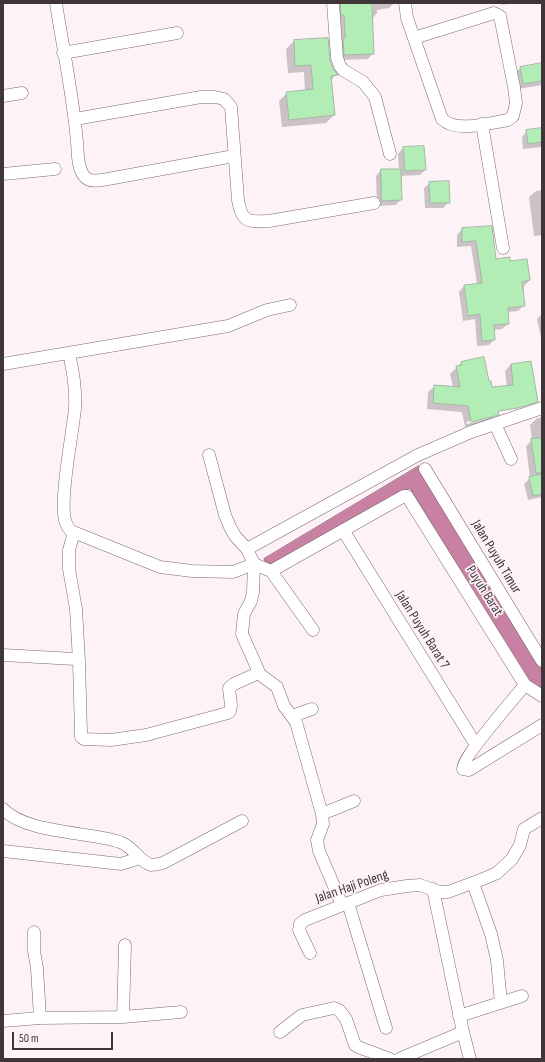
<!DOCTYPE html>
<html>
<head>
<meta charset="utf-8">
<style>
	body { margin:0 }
	#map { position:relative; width:545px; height:1062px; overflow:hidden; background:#fdf3f7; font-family:"Sofia Sans Condensed",sans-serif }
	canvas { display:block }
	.frame { position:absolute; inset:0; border:4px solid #40363a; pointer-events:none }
	.scale { position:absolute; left:12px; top:1032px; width:101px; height:18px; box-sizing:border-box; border:2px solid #40363a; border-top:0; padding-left:5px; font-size:12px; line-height:14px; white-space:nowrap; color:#40363a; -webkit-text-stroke:3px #fdf3f7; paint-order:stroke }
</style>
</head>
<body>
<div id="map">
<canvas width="545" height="1062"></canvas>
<div class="frame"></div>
<div class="scale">50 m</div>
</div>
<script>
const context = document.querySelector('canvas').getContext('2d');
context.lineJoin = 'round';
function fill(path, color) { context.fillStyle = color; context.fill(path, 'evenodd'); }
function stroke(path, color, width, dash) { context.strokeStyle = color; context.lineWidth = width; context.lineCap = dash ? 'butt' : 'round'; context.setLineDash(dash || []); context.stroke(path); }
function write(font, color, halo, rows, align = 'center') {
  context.font = font + ' "Sofia Sans Condensed",sans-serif'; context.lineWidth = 3.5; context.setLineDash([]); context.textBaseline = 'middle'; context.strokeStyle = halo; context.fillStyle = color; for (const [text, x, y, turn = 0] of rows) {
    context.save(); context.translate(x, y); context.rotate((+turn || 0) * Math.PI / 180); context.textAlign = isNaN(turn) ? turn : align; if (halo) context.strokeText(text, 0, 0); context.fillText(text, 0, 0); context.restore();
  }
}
const water = new Path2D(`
	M419,466L538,665L542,668V690L530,684L410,488L270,570L264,559Z`);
const shadow = new Path2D(`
	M335,3H394L389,8L377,10V13L372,19L373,53L368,59L339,60Z
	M501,3H513L502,5Z
	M294,41L329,61L332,69L336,75L330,81L334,115L326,123L282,127L279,101L287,93L305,91L304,72L288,73L286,49Z
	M542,64V85L518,89L515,73L520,68Z
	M542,129V147L523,149L522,137L527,131Z
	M403,148L425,170L420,175L400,176L401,199L396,205L377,206L376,176L381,170H399L398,154Z
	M430,183L449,202L443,208H425L424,188Z
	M542,190V235L534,236L529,197L536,191Z
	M491,227L495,260L509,262L527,260L529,281L524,286V292L522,294L523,306L518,311L507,312L508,324L502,329L493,330L494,340L489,345L477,346L475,319L463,321L459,292L464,286L477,284L471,246L457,247V235L462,229Z
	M542,314V342L537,319Z
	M462,362L488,383L492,389L507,386L505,371L511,364L531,362L494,410L495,415L488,422L465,427L462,412L427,409L428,392L435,386L453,387L450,374ZM489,416V418L467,424L466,422Z
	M542,417V497L528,500L524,484L530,478L526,446L532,440L530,425L536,419Z`);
const building = new Path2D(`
	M341,3H372L374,54L344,55L343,38H345L344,15H341Z
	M328,38L330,60L333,69L338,75L331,76L335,115L289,120L286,92L313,89L311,65L295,66L294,40Z
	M542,63V81L523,84L520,67Z
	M542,128V142L528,144L526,130Z
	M424,146L426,170L405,171L403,147Z
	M381,169H401L402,200L382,201Z
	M449,181L450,203H430L429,182Z
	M492,226L496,259L510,257V261L527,259L530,280L522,282L525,306L508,308L509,324L494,325L495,340L482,341L480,314L468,316L464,285L482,283L476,241L462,242V228Z
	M484,357L489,381H491L492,387L513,385L511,364L531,361L538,402L518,408L498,411L499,415L471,422L468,406L433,403L434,385L460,387L456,366L462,365L461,362Z
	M542,438V473H536L531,439Z
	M542,474V494L533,496L529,477Z`);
const street = new Path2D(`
	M56,3C63,49 73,95 77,142C78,152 77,169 85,177C90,183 101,180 108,179L234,156
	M333,3L337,58L340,66L343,70L363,82L375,97L390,154
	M405,3L407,18L442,119C456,133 490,123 508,120L513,116L516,103L514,87L500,16L494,13L414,38
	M63,53L177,33
	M3,96L22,93
	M75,119L201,97H215L224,99L231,107L238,200C242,223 248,222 269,221L374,203
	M482,124L503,248
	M3,174L55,169
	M69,353C73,372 76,388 75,408C73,432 58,505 66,523C67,526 69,529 71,531L160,567L192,571L233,572L254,564L271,571L404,496H407L525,685L542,696
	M3,364L228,326L267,310L290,305
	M495,424L511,459
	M425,469L542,661
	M343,530L476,745
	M74,532L69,550V569L76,609L79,661
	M247,549L418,455L471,432L542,408
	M271,571L313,630
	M3,655L75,659L79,661L81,732V737L84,739L111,740L146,735L228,713L230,711L231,705L229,688L234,684L258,673V670L242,634L244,614L251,601L253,592L254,564L247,549L235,536L230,527L225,515L209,455
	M258,673L277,687L284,706L296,722L322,814L323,824L317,840L319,851L342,905
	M525,685C515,697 461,759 463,769L469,770L542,725
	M292,716L312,709
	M3,809C24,832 83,832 113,840C117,841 124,843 127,846C135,851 141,862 151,865C155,865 159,864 163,863L242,821
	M322,814L354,801
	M3,851L121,864L140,858
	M473,883L491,934L497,960L501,1003
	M433,889L463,1032L470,1059
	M348,903L386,1028
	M34,932V951L37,968L40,1018
	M310,953L299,930L300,924L305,920L381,890L407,886L420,885L439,892H448L483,879L497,873L512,859L520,845L524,829L542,818
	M459,1016L522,996
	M123,1017L125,945
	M3,1021L40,1018L123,1017L181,1012
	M280,1032L302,1015L334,1008L339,1010L346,1019L355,1045L358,1047L390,1059
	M399,1059L463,1032`);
const streetNames = [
	["Jalan Puyuh Timur",496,557,59],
	["Puyuh Barat",484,591,58],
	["Jalan Puyuh Barat 7",422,630,58],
	["Jalan Haji Poleng",352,887,-19]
];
fill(water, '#c881a3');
stroke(water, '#9f6a84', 1);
fill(shadow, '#0003');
fill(building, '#b1edb4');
stroke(building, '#a5b7a6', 1);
stroke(street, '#7d6871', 13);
stroke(street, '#fff', 12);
write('14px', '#40363a', '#fdf3f7', streetNames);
</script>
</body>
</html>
